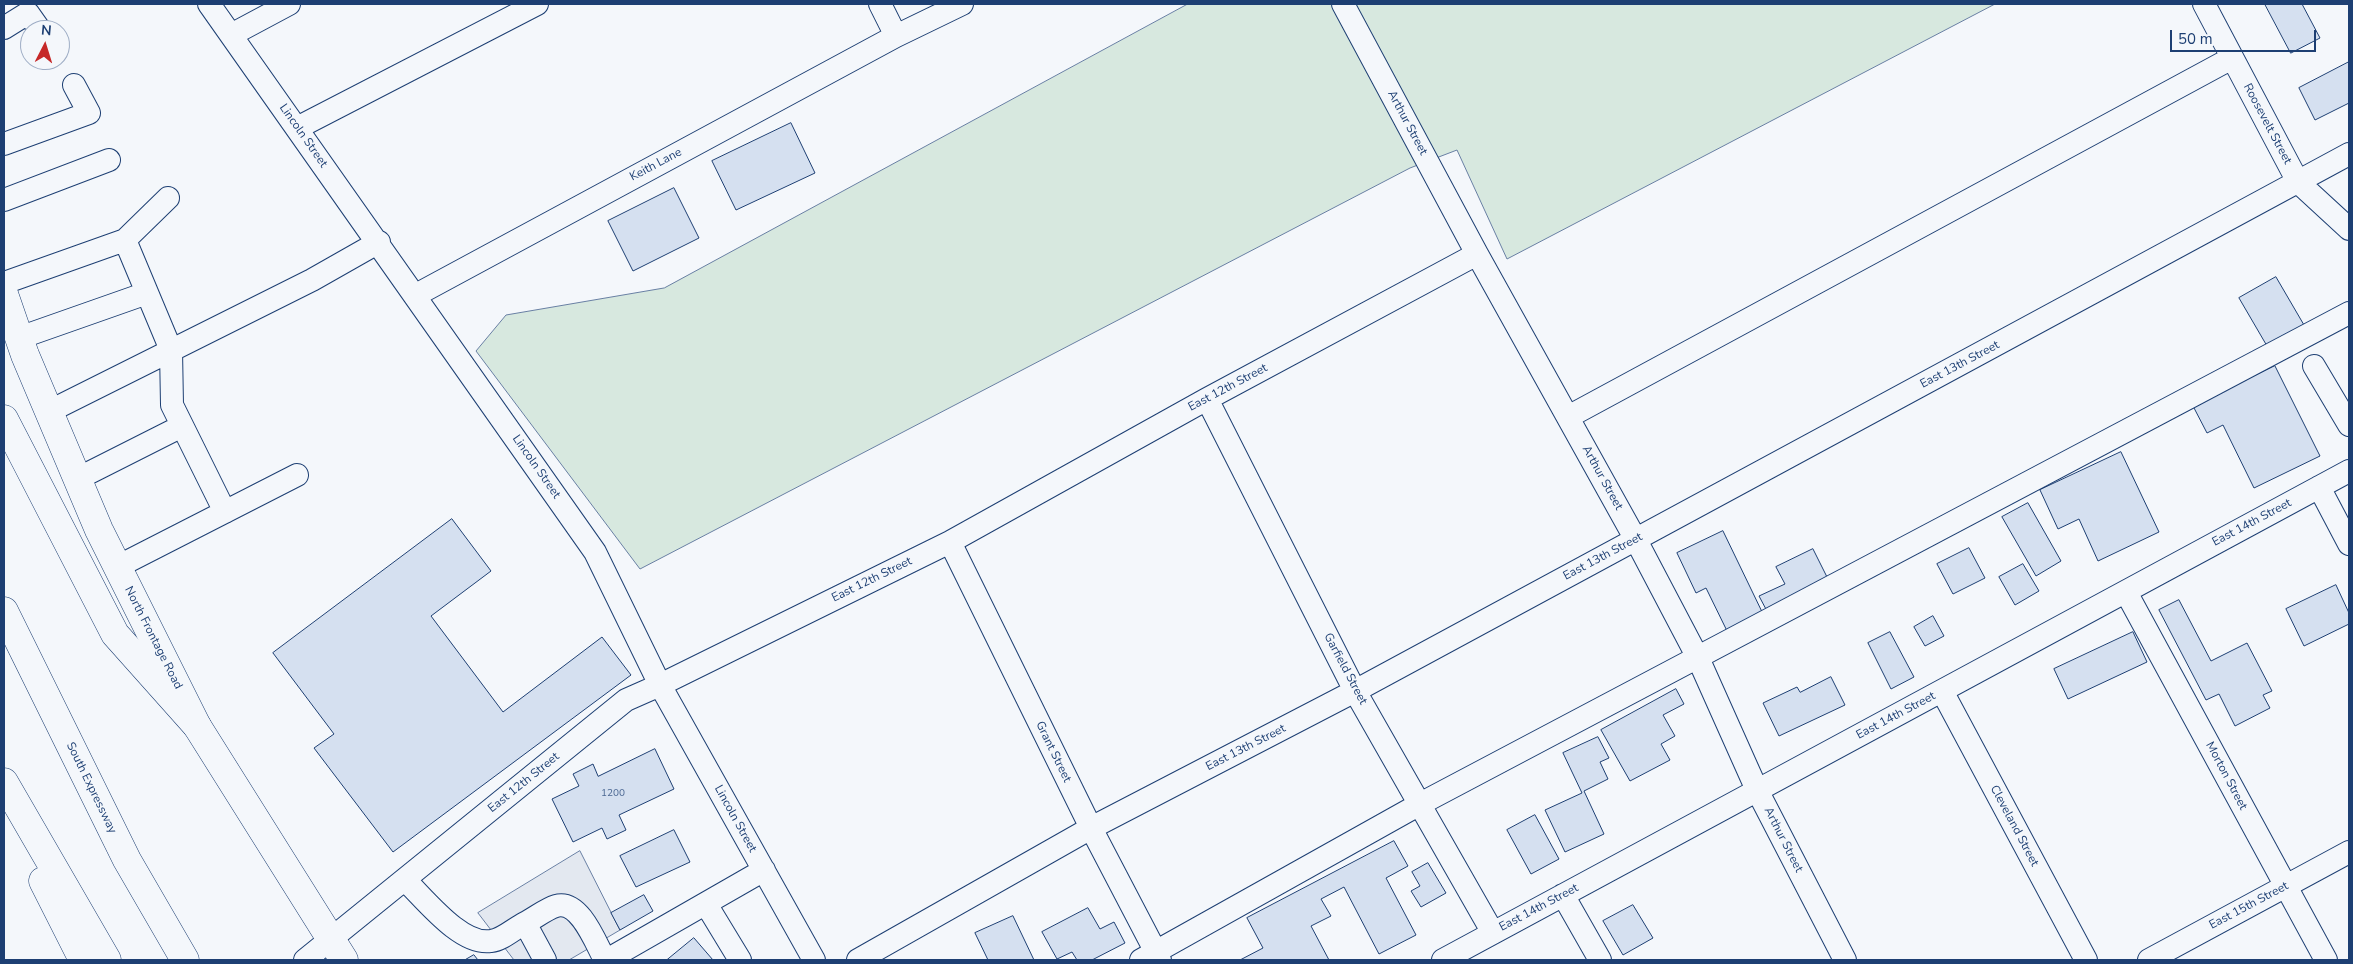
<!DOCTYPE html>
<html>
<head>
<meta charset="utf-8">
<style>
	body { margin:0 }
	#map { position:relative; width:2353px; height:964px; overflow:hidden; background:#f4f7fb; font-family:"Nunito Sans",sans-serif }
	canvas { display:block }
	.frame { position:absolute; inset:0; border:5px solid #1d3f73; pointer-events:none }
	.north { position:absolute; left:20px; top:20px; width:50px; height:50px; box-sizing:border-box; background:#f4f7fb; border:1px solid #9eadc5; border-radius:50%; rotate:5deg; font-size:14px; font-weight:700; line-height:20px; text-align:center; color:#1d3f73 }
	.north::after { content:''; display:block; margin:auto; width:18px; height:22px; background:#c62828; clip-path:polygon(50% 0,100% 100%,50% 72%,0 100%) }
	.scale { position:absolute; left:2170px; top:30px; width:146px; height:22px; box-sizing:border-box; border:2px solid #1d3f73; border-top:0; padding-left:6px; font-size:15px; line-height:18px; white-space:nowrap; color:#1d3f73; -webkit-text-stroke:4px #f4f7fb; paint-order:stroke }
</style>
</head>
<body>
<div id="map">
<canvas width="2353" height="964"></canvas>
<div class="frame"></div>
<div class="north">N</div>
<div class="scale">50 m</div>
</div>
<script>
const context = document.querySelector('canvas').getContext('2d');
context.lineJoin = 'round';
function fill(path, color) { context.fillStyle = color; context.fill(path, 'evenodd'); }
function stroke(path, color, width, dash) { context.strokeStyle = color; context.lineWidth = width; context.lineCap = dash ? 'butt' : 'round'; context.setLineDash(dash || []); context.stroke(path); }
function write(font, color, halo, rows, align = 'center') {
  context.font = font + ' "Nunito Sans",sans-serif'; context.lineWidth = 4; context.setLineDash([]); context.textBaseline = 'middle'; context.strokeStyle = halo; context.fillStyle = color; for (const [text, x, y, turn = 0] of rows) {
    context.save(); context.translate(x, y); context.rotate((+turn || 0) * Math.PI / 180); context.textAlign = isNaN(turn) ? turn : align; if (halo) context.strokeText(text, 0, 0); context.fillText(text, 0, 0); context.restore();
  }
}
const green = new Path2D(`
	M1188,4H1995L1507,259L1457,150L1410,168L640,569L476,351L506,315L664,288Z`);
const parking = new Path2D(`
	M580,851L620,930L569,960H514L478,913Z`);
const building = new Path2D(`
	M2265,4H2302L2320,38L2291,53Z
	M2349,62V103L2315,120L2299,88Z
	M791,123L815,173L736,210L712,161Z
	M674,188L699,238L633,271L608,221Z
	M2276,277L2304,325L2267,346L2239,298Z
	M2275,366L2320,456L2254,488L2223,425L2207,433L2193,406Z
	M2121,452L2159,532L2098,561L2079,519L2058,529L2040,490Z
	M2028,503L2061,561L2036,576L2002,517Z
	M452,519L491,571L431,616L503,712L602,637L631,675L393,852L314,748L334,734L273,653Z
	M1723,531L1765,618L1729,635L1706,588L1696,593L1677,553Z
	M1969,548L1985,578L1953,594L1937,564Z
	M1813,549L1830,583L1768,613L1759,596L1785,584L1776,567Z
	M2023,564L2039,591L2015,605L1999,577Z
	M2336,585L2349,613V624L2304,646L2286,609Z
	M2179,600L2211,661L2247,643L2272,691L2263,695L2270,708L2235,726L2219,694L2206,700L2159,610Z
	M1933,616L1944,636L1925,646L1914,627Z
	M1890,632L1914,677L1891,689L1868,643Z
	M2133,632L2147,662L2068,699L2054,669Z
	M1831,677L1845,705L1779,736L1763,703L1797,687L1800,692Z
	M1676,689L1684,704L1663,715L1675,736L1661,744L1670,760L1630,781L1601,730Z
	M1598,737L1609,758L1600,762L1608,779L1584,791L1604,834L1565,852L1545,810L1582,793L1563,753Z
	M655,749L674,789L619,815L626,830L607,839L602,828L573,842L552,799L579,786L573,774L593,764L598,776Z
	M1535,815L1559,859L1531,874L1507,830Z
	M674,830L690,862L636,887L620,856Z
	M1394,841L1408,866L1386,878L1416,935L1379,954L1344,887L1321,899L1331,916L1311,926L1329,960H1240L1263,948L1247,918Z
	M1428,863L1446,893L1421,907L1411,891L1420,886L1412,872Z
	M644,895L653,911L620,930L611,913Z
	M1633,905L1653,938L1623,955L1603,921Z
	M1088,908L1100,929L1114,922L1125,943L1092,960H1077L1072,952L1057,959L1042,932Z
	M1013,916L1034,960H988L975,933Z
	M694,938L713,960H667Z
	M474,955L478,960H465Z`);
const minor = new Path2D(`
	M209,4L595,552L660,685L814,960
	M880,4L896,36
	M1343,4L1477,254L1636,540L1698,658L1757,790L1845,960
	M2204,4L2298,182L2349,229
	M4,28L28,13L40,30
	M231,35L289,4
	M297,128L537,4
	M4,144L89,113L74,85
	M4,200L109,160
	M125,240L168,198
	M4,283L125,240L171,350L172,405L225,512
	M416,295L896,36L962,4
	M19,338L147,293
	M2314,366L2349,425
	M1207,399L1355,691L1493,933
	M48,412L312,280L379,242
	M1568,417L2232,58
	M77,479L182,426
	M2319,487L2349,544
	M950,542L1091,828L1160,960
	M117,567L297,475
	M2126,592L2326,960
	M1942,691L2086,960
	M405,880C425,899 461,946 491,941C502,940 515,928 525,923L545,960
	M1563,895L1600,960
	M706,904L740,960
	M525,923C535,918 546,909 556,906C580,899 596,944 605,960
	M305,960L626,700L660,685L950,542L1207,399L1477,254
	M607,960L764,870
	M858,960L1091,828L1355,691L2349,154
	M1141,960L1420,804L2349,313
	M1443,960L2349,471
	M2149,960L2349,852`);
const major = new Path2D(`
	M4,294L25,355L99,530L197,726L344,960`);
const highway = new Path2D(`
	M4,419L115,634L197,726
	M4,611L127,860L185,960
	M4,782L107,960
	M43,881L83,960`);
const numberNames = [
	["1200",613,794]
];
const streetNames = [
	["Arthur Street",1407,123,62],
	["Roosevelt Street",2267,124,62],
	["Lincoln Street",303,136,55],
	["Keith Lane",656,165,-28],
	["East 13th Street",1960,365,-28],
	["East 12th Street",1228,388,-28],
	["Lincoln Street",536,467,55],
	["Arthur Street",1602,478,61],
	["East 14th Street",2252,523,-28],
	["East 13th Street",1603,557,-28],
	["East 12th Street",872,580,-26],
	["North Frontage Road",153,638,63],
	["Garfield Street",1345,669,62],
	["East 14th Street",1896,716,-28],
	["East 13th Street",1246,748,-27],
	["Grant Street",1053,752,64],
	["Morton Street",2226,776,62],
	["East 12th Street",524,783,-39],
	["South Expressway",91,788,64],
	["Lincoln Street",735,819,61],
	["Cleveland Street",2014,826,62],
	["Arthur Street",1783,840,63],
	["East 15th Street",2249,906,-28],
	["East 14th Street",1539,908,-28]
];
fill(green, '#d7e8df');
stroke(green, '#687fa3', 1);
fill(parking, '#e3e8f0');
stroke(parking, '#687fa3', 1);
fill(building, '#d5e0f0');
stroke(building, '#1d3f73', 1);
stroke(minor, '#1d3f73', 24);
stroke(major, '#1d3f73', 29);
stroke(highway, '#1d3f73', 29);
stroke(minor, '#f4f7fb', 22);
stroke(major, '#f4f7fb', 28);
stroke(highway, '#f4f7fb', 28);
write('10px', '#4b6792', null, numberNames);
write('12px', '#1d3f73', '#f4f7fb', streetNames);
</script>
</body>
</html>
